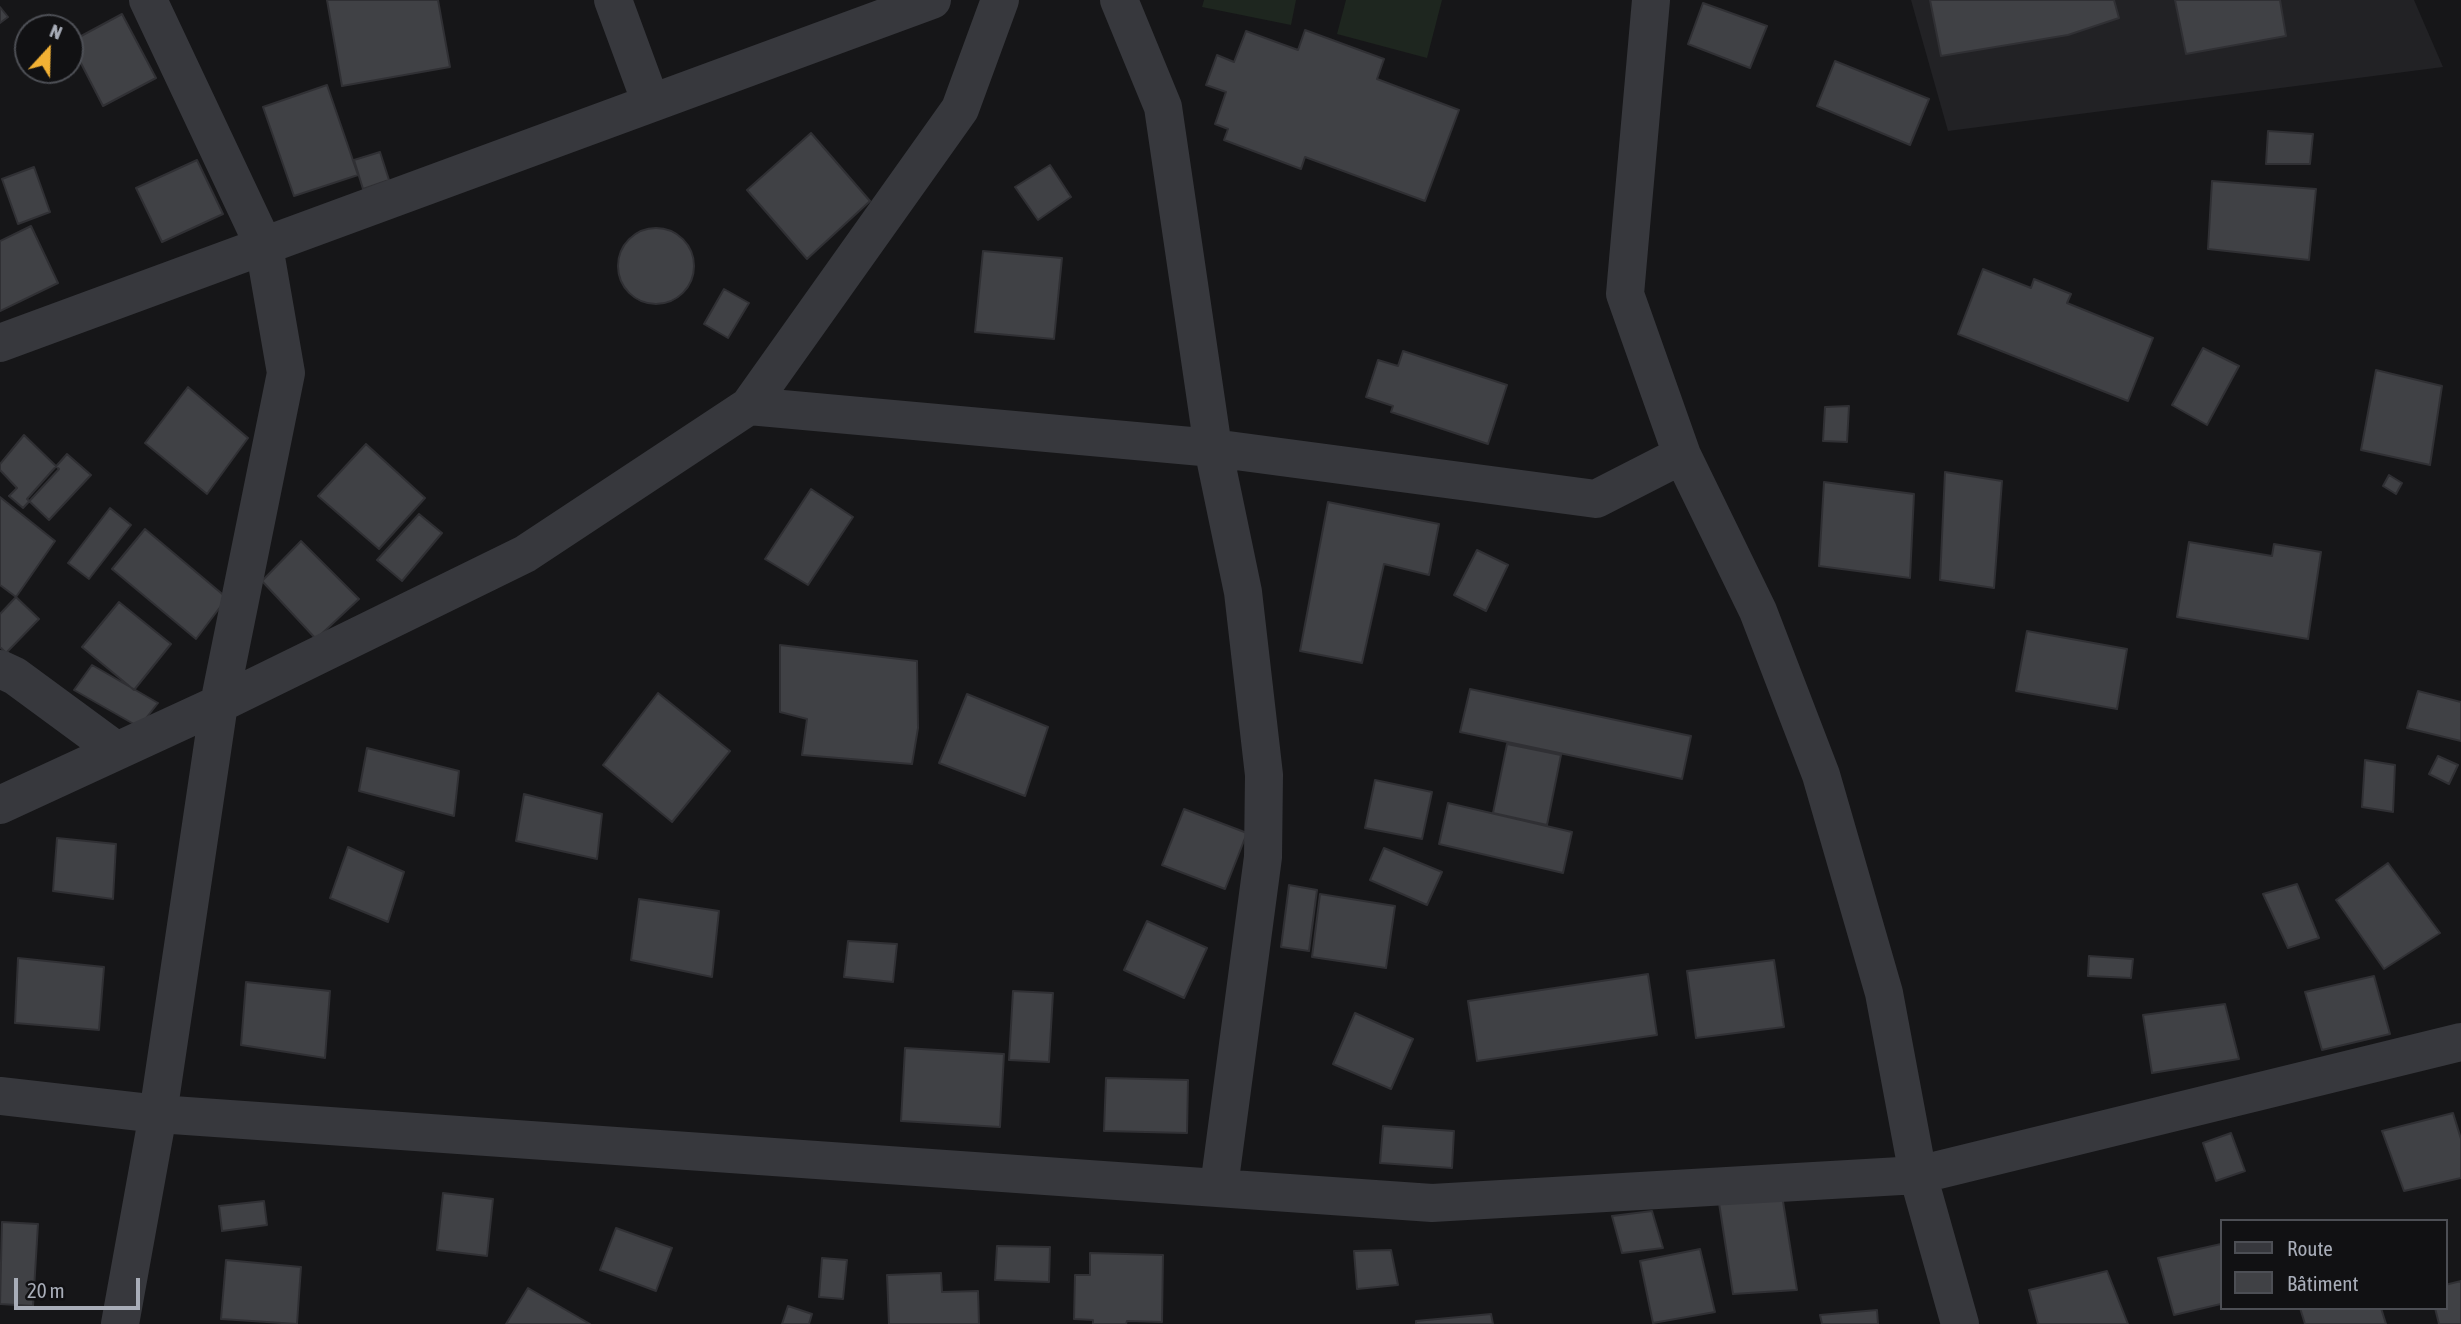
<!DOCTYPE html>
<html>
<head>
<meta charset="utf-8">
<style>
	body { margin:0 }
	#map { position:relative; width:2461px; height:1324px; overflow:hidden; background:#161618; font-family:"Asap Condensed",sans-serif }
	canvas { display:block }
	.legend { position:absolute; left:2220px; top:1219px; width:228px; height:91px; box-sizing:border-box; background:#111113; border:2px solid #4d4f55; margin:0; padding:9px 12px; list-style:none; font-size:21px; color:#a8adb8 }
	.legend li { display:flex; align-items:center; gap:14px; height:35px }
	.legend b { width:35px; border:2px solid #4d4f55 }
	.north { position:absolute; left:14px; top:14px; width:70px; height:70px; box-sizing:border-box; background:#111113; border:2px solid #4d4f55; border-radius:50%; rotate:22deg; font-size:19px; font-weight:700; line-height:28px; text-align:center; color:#a8adb8 }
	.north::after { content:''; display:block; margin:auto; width:24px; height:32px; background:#f2b134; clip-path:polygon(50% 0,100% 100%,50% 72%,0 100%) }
	.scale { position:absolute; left:14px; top:1278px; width:126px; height:32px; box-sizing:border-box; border:4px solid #a8adb8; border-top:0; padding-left:9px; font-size:21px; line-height:24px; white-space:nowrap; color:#a8adb8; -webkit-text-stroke:5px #111113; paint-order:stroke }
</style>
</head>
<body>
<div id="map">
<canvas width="2461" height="1324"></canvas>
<ul class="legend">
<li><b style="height:9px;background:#37383d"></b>Route</li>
<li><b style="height:19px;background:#404145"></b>Bâtiment</li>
</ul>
<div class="north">N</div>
<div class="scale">20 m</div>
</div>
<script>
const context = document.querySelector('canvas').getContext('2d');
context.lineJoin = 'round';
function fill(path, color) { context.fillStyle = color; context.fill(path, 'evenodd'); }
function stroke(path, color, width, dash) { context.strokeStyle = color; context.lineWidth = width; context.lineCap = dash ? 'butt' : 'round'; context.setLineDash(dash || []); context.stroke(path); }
const built = new Path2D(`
	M1911,0H2414L2443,67L1948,131Z`);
const green = new Path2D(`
	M1204,0H1296L1291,25L1202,7Z
	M1346,0H1442L1427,58L1337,34Z`);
const building = new Path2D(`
	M327,0H438L450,67L342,86Z
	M1930,0H2114L2119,18L2068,35L1941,56Z
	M2175,0H2280L2286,36L2186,54Z
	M1703,3L1767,26L1750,68L1688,44Z
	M0,7L8,17L0,23Z
	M122,14L156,78L103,106L70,42Z
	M1305,30L1384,59L1377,79L1459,110L1425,201L1305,157L1301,169L1224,140L1228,129L1215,124L1226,92L1206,85L1217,55L1234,62L1246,31L1298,50Z
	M1835,61L1929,99L1910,145L1817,106Z
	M327,85L358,175L294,196L263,107Z
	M2268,131L2313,134L2310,164H2266Z
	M811,133L870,201L807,259L747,190Z
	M380,152L389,180L363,189L354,160Z
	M197,160L223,214L162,242L136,188Z
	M1050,165L1071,197L1038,220L1015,187Z
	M34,167L50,212L18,224L2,179Z
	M2212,181L2316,189L2309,260L2208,249Z
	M31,226L58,283L0,311V241Z
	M618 266a38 38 0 1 1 76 0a38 38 0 1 1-76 0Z
	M983,251L1062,258L1054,339L975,332Z
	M1983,269L2031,288L2034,279L2071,294L2067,303L2153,338L2128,401L1958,334Z
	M724,289L749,303L728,338L704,324Z
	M2203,348L2239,366L2207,425L2172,405Z
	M1403,351L1507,385L1488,444L1391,412L1393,406L1366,397L1378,360L1398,366Z
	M2376,370L2442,386L2430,465L2361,450Z
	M188,387L248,438L207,494L145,443Z
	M1849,406L1847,442L1823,441L1825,407Z
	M24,435L59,469L23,508L9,496L17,488L0,470V464Z
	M366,444L425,498L379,549L318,496Z
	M67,454L91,475L49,520L27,499Z
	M1945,472L2002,481L1994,588L1940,580Z
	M2389,475L2402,483L2396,494L2383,486Z
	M1824,482L1914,494L1910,578L1819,566Z
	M811,489L853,517L808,585L765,559Z
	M0,497L55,541L16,597L0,585Z
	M1328,502L1439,524L1429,575L1384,564L1362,663L1300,651Z
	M110,508L131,525L89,579L68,563Z
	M419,514L442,533L402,581L377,560Z
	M145,529L227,598L196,639L112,569Z
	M301,541L359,599L316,639L262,581Z
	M2189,542L2272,556L2274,544L2321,552L2308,639L2177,617Z
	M1477,550L1508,565L1486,611L1454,595Z
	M16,597L39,619L6,653L0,647V614Z
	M119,602L171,644L134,690L82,647Z
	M2027,631L2127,649L2117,709L2016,691Z
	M780,645L917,661L918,728L912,764L802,755L807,719L780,712Z
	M92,665L158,703L139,727L74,690Z
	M1470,689L1691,736L1682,779L1460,732Z
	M2418,691L2461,702V741L2407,728Z
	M658,693L730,751L672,822L603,765Z
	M967,694L1048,727L1025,796L939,763Z
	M1507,744L1561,755L1547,825L1493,813Z
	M367,748L459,771L454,816L359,791Z
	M2438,756L2458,765L2449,784L2429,774Z
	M2365,760L2395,765L2393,812L2362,807Z
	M1375,780L1432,792L1422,839L1365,828Z
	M524,794L602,814L597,859L516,841Z
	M1448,803L1572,832L1563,873L1439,844Z
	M1184,809L1247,833L1225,889L1162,865Z
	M57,838L116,844L113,899L53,891Z
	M348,847L404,872L388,922L330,898Z
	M1384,848L1442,872L1427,905L1370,880Z
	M2388,863L2440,933L2384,969L2336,900Z
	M2297,884L2319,938L2288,948L2263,894Z
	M1289,885L1317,890L1309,951L1281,947Z
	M1320,894L1395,906L1386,968L1312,957Z
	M639,899L719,911L712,977L631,960Z
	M1147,921L1207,948L1184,998L1124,970Z
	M848,941L897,944L893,982L844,977Z
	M2089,956L2133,959L2131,978L2088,976Z
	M18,958L104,967L99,1030L15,1023Z
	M1774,960L1784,1027L1696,1038L1687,971Z
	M1648,974L1657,1035L1477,1061L1468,1001Z
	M2374,976L2390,1034L2322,1050L2305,992Z
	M246,982L330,991L325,1058L241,1045Z
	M1013,991L1053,993L1049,1062L1009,1060Z
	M2225,1004L2239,1059L2152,1073L2143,1015Z
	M1355,1013L1413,1039L1391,1089L1333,1064Z
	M905,1048L1004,1054L1000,1127L901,1121Z
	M1106,1078L1188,1080L1187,1133L1104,1131Z
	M2453,1113L2461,1139V1178L2404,1191L2382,1131Z
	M1383,1126L1454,1131L1452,1168L1380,1163Z
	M2231,1133L2245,1171L2216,1181L2203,1143Z
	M443,1193L493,1199L487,1256L437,1250Z
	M1782,1195L1797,1290L1733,1294L1719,1203Z
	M264,1201L267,1225L222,1231L219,1206Z
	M1652,1211L1663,1248L1622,1253L1612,1216Z
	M2,1222L38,1224L33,1306L0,1304Z
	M616,1228L672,1248L656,1291L600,1270Z
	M2221,1244V1304L2174,1315L2158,1258Z
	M997,1246L1050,1247L1049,1282L995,1280Z
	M1700,1249L1715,1312L1653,1323L1640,1261Z
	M1391,1250L1398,1285L1357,1289L1354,1251Z
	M1090,1253L1163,1255L1162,1322L1127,1321L1126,1324H1093V1320L1074,1319L1075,1275H1090Z
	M822,1258L847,1260L843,1299L819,1297Z
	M226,1260L301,1267L297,1324L221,1319Z
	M2107,1271L2128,1324H2038L2029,1290Z
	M941,1273L942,1292L978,1291L979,1324H889L887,1275Z
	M2461,1281V1324H2439L2435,1308H2445V1285Z
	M528,1288L590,1324H506Z
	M788,1306L812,1314L809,1324H782Z
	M2300,1308H2381L2386,1324H2305Z
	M1877,1310L1878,1324H1822L1820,1315Z
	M1491,1314L1493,1324H1416V1321Z`);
const minor = new Path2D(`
	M613,0L651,103
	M1119,0L1163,107L1213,448L1243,592L1264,775L1263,857L1219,1187
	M1651,0L1625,294L1682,455L1758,611L1821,775L1884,993L1918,1175L1960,1324
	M0,343L932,0
	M749,406L1213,448L1596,499L1682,455
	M0,669L15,676L117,751
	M0,805L219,704L525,554L749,406L960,109L1000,0
	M0,1096L158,1114L1432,1203L1918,1175L2461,1042
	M120,1324L158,1114L219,704L286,373L264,246L148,0`);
fill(built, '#222225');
fill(green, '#1e261f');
fill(building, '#404145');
stroke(building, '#303034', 2);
stroke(minor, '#37383d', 38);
</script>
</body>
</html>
